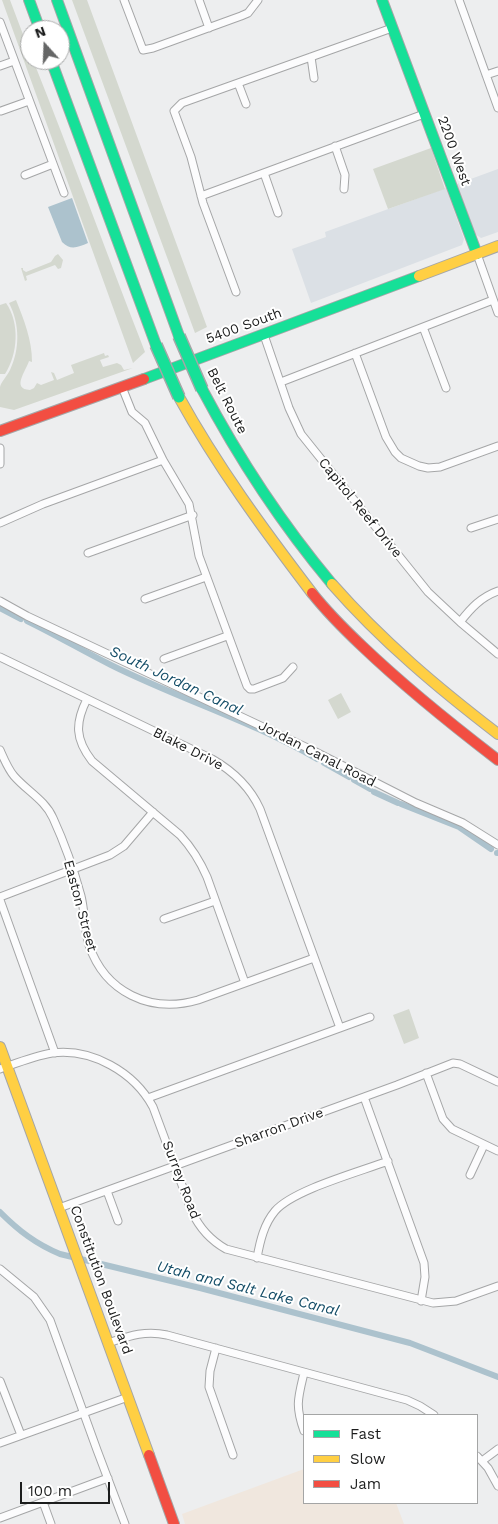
<!DOCTYPE html>
<html>
<head>
<meta charset="utf-8">
<style>
	body { margin:0 }
	#map { position:relative; width:498px; height:1524px; overflow:hidden; background:#edeeef; font-family:"Work Sans",sans-serif }
	canvas { display:block }
	.legend { position:absolute; left:303px; top:1414px; width:175px; height:90px; box-sizing:border-box; background:#fff; border:1px solid #a4a5a5; margin:0; padding:6px 9px; list-style:none; font-size:15px; color:#1c1d1d }
	.legend li { display:flex; align-items:center; gap:10px; height:25px }
	.legend b { width:25px; border:1px solid #a4a5a5 }
	.north { position:absolute; left:20px; top:20px; width:50px; height:50px; box-sizing:border-box; background:#fff; border:1px solid #a4a5a5; border-radius:50%; rotate:340deg; font-size:14px; font-weight:700; line-height:20px; text-align:center; color:#1c1d1d }
	.north::after { content:''; display:block; margin:auto; width:18px; height:22px; background:#656666; clip-path:polygon(50% 0,100% 100%,50% 72%,0 100%) }
	.scale { position:absolute; left:20px; top:1482px; width:90px; height:22px; box-sizing:border-box; border:2px solid #1c1d1d; border-top:0; padding-left:6px; font-size:15px; line-height:18px; white-space:nowrap; color:#1c1d1d; -webkit-text-stroke:4px #fff; paint-order:stroke }
</style>
</head>
<body>
<div id="map">
<canvas width="498" height="1524"></canvas>
<ul class="legend">
<li><b style="height:6px;background:#16e098"></b>Fast</li>
<li><b style="height:6px;background:#ffcf43"></b>Slow</li>
<li><b style="height:6px;background:#f24e42"></b>Jam</li>
</ul>
<div class="north">N</div>
<div class="scale">100 m</div>
</div>
<script>
const context = document.querySelector('canvas').getContext('2d');
context.lineJoin = 'round';
function fill(path, color) { context.fillStyle = color; context.fill(path, 'evenodd'); }
function stroke(path, color, width, dash) { context.strokeStyle = color; context.lineWidth = width; context.lineCap = dash ? 'butt' : 'round'; context.setLineDash(dash || []); context.stroke(path); }
function write(font, color, halo, rows, align = 'center') {
  context.font = font + ' "Work Sans",sans-serif'; context.lineWidth = 4; context.setLineDash([]); context.textBaseline = 'middle'; context.strokeStyle = halo; context.fillStyle = color; for (const [text, x, y, turn = 0] of rows) {
    context.save(); context.translate(x, y); context.rotate((+turn || 0) * Math.PI / 180); context.textAlign = isNaN(turn) ? turn : align; if (halo) context.strokeText(text, 0, 0); context.fillText(text, 0, 0); context.restore();
  }
}
const built = new Path2D(`
	M498,169V232L481,238L475,234L457,184Z
	M446,188L464,239L462,245L311,303L292,249L326,237L325,232Z`);
const education = new Path2D(`
	M304,1469V1503H396L404,1524H185L182,1514Z`);
const green = new Path2D(`
	M2,0H10L30,53V60H33C72,157 107,255 145,352L133,363Z
	M72,0H87L207,327L195,333Z
	M431,148L445,189L388,209L373,169Z
	M58,254L63,260L61,268L58,269L55,265L26,276L27,280L25,281L21,268H23V270L26,272L51,262L55,256Z
	M16,300C24,320 32,340 32,362L29,361C26,371 11,389 30,390L34,388L37,383L41,385L54,380L51,372L54,373L57,380L74,373L71,365L104,353L105,356L108,355L109,357L100,360L103,367L117,363L121,365L124,370L133,368L14,410L0,407C0,401 0,393 0,387C1,382 7,376 10,370C20,349 20,324 9,303Z
	M6,303C20,323 18,354 5,374H0V305Z
	M341,693L351,712L338,719L328,700Z
	M409,1009L419,1038L404,1044L393,1015Z`);
const water = new Path2D(`
	M72,198L88,243C78,247 71,251 62,242L48,207Z`);
const canal = new Path2D(`
	M0,608L21,619
	M27,621C56,635 83,651 111,665C179,699 252,721 317,759
	M324,763L349,777
	M354,780L370,789
	M374,792L398,803
	M401,804L459,827L491,849
	M497,853H498
	M0,1212C19,1231 36,1244 60,1254L200,1288L410,1343L498,1377`);
const street = new Path2D(`
	M124,0L143,50L153,48L241,16L248,13L258,0
	M199,0L209,28
	M459,0L498,108
	M0,22L64,193
	M311,57L314,78
	M0,66L14,61
	M486,75L498,71
	M238,83L246,104
	M1,111L29,101
	M335,146L345,175L344,189
	M264,173L278,213
	M25,175L53,164
	M201,196L424,114
	M477,254L498,313
	M236,292L203,203L191,157L174,111L182,103L392,28
	M423,327L446,388
	M264,335L289,408L301,434L428,592L460,622L498,654
	M355,353L386,437L395,452L401,458L419,466L428,468L440,467L498,446
	M281,382L493,300
	M122,387L132,412L145,423L163,460L189,504L199,556L247,686L250,689H254L283,678L293,667
	M0,448V464
	M0,523L43,504L163,460
	M471,528L498,519
	M88,553L193,515
	M145,599L206,577
	M0,601L27,616L314,751L416,803L463,823L498,845
	M460,622C471,608 481,597 498,591
	M0,657L212,759C233,771 250,787 260,809L340,1028
	M164,659L227,636
	M87,699C75,723 75,739 92,761L180,835C192,848 200,861 207,877L245,983
	M0,750C4,759 8,769 14,776C27,791 45,800 53,818C64,842 74,870 81,896C85,912 84,929 89,945C105,992 150,1014 198,1000L314,958
	M0,897L110,855L124,846L153,812
	M0,900L55,1053
	M164,919L215,901
	M0,1069C17,1063 34,1056 52,1053C92,1048 134,1072 153,1107L192,1212C200,1229 210,1240 226,1249L433,1303L456,1301L498,1286
	M426,1073L443,1119L452,1129L498,1151
	M364,1097L424,1263L425,1277L421,1301
	M148,1098L370,1017
	M470,1175L484,1145
	M107,1191L118,1221
	M59,1208L397,1085L453,1063L460,1064L498,1082
	M257,1258C260,1241 264,1224 275,1211C293,1190 359,1172 388,1161
	M0,1269L34,1297L50,1320L97,1450L125,1524
	M108,1343C129,1336 145,1330 167,1335L407,1400L420,1406L434,1415
	M216,1348L210,1371L209,1387L233,1455
	M0,1381L21,1435
	M304,1431C295,1406 298,1398 304,1373
	M0,1443L128,1397
	M477,1456L488,1468L498,1486
	M482,1461L498,1449
	M43,1502L51,1524
	M0,1518L108,1478`);
const fast = new Path2D(`
	M29,0L40,30
	M57,0L179,336
	M382,0L477,254
	M51,60L156,345
	M144,379L419,276
	M202,389C239,459 281,523 332,584`);
const slow = new Path2D(`
	M419,276L498,246
	M179,397C217,466 264,530 312,593
	M332,584C382,641 438,688 498,734
	M0,1047L149,1455`);
const jam = new Path2D(`
	M0,431L144,379
	M312,593C327,612 344,629 362,646C405,687 451,724 498,760
	M149,1455L174,1524`);
const fastBridge = new Path2D(`
	M179,336L202,389
	M156,345L179,397`);
const streetNames = [
	["2200 West",454,151,70],
	["5400 South",244,326,-20],
	["Belt Route",227,401,63],
	["Capitol Reef Drive",360,508,51],
	["Blake Drive",188,749,27],
	["Jordan Canal Road",317,754,27],
	["Easton Street",80,906,75],
	["Sharron Drive",279,1128,-20],
	["Surrey Road",181,1180,69],
	["Constitution Boulevard",101,1280,70]
];
const waterNames = [
	["South Jordan Canal",176,681,25],
	["Utah and Salt Lake Canal",248,1289,14]
];
fill(built, '#dbe0e5');
fill(education, '#f0e7de');
fill(green, '#d4d8cf');
fill(water, '#acc2cd');
stroke(canal, '#acc2cd', 6);
stroke(street, '#a5a6a7', 9);
stroke(fast, '#a5a6a7', 12);
stroke(slow, '#a5a6a7', 12);
stroke(jam, '#a5a6a7', 12);
stroke(street, '#fcfcfd', 7);
stroke(fast, '#16e098', 10);
stroke(slow, '#ffcf43', 10);
stroke(jam, '#f24e42', 10);
stroke(fastBridge, '#a5a6a7', 14, []);
stroke(fastBridge, '#16e098', 11);
write('14px', '#1c1d1d', '#fff', streetNames);
write('italic 15px', '#154e68', '#fff', waterNames);
</script>
</body>
</html>
